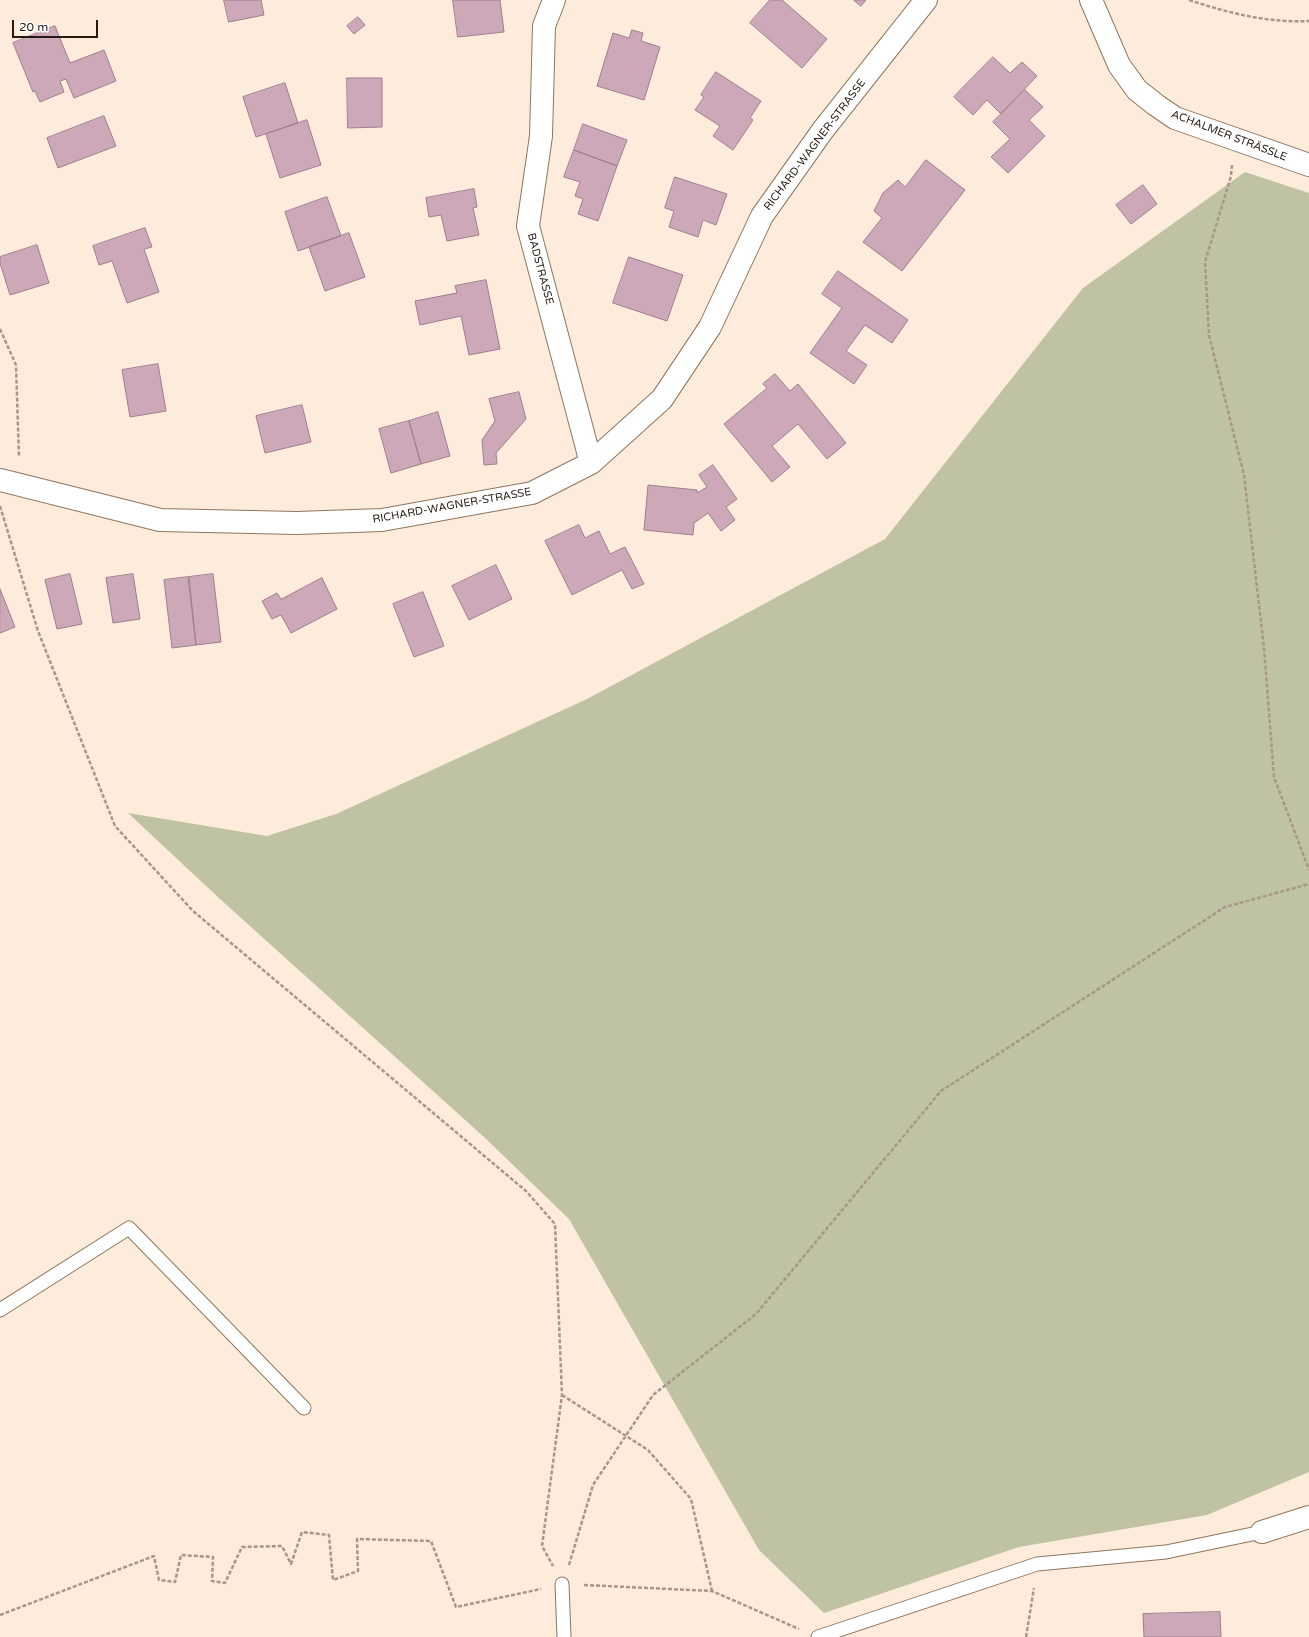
<!DOCTYPE html>
<html>
<head>
<meta charset="utf-8">
<style>
	body { margin:0 }
	#map { position:relative; width:1309px; height:1637px; overflow:hidden; background:#fdebdb; font-family:"Varela Round",sans-serif }
	canvas { display:block }
	.scale { position:absolute; left:12px; top:20px; width:86px; height:18px; box-sizing:border-box; border:2px solid #241a10; border-top:0; padding-left:5px; font-size:12px; line-height:14px; white-space:nowrap; color:#241a10; -webkit-text-stroke:3px #fff; paint-order:stroke }
</style>
</head>
<body>
<div id="map">
<canvas width="1309" height="1637"></canvas>
<div class="scale">20 m</div>
</div>
<script>
const context = document.querySelector('canvas').getContext('2d');
context.lineJoin = 'round';
function fill(path, color) { context.fillStyle = color; context.fill(path, 'evenodd'); }
function stroke(path, color, width, dash) { context.strokeStyle = color; context.lineWidth = width; context.lineCap = dash ? 'butt' : 'round'; context.setLineDash(dash || []); context.stroke(path); }
function write(font, color, halo, rows, align = 'center') {
  context.font = font + ' "Varela Round",sans-serif'; context.lineWidth = 3; context.setLineDash([]); context.textBaseline = 'middle'; context.strokeStyle = halo; context.fillStyle = color; for (const [text, x, y, turn = 0] of rows) {
    context.save(); context.translate(x, y); context.rotate((+turn || 0) * Math.PI / 180); context.textAlign = isNaN(turn) ? turn : align; if (halo) context.strokeText(text, 0, 0); context.fillText(text, 0, 0); context.restore();
  }
}
const green = new Path2D(`
	M1245,172L1309,193V1472L1207,1515L1019,1547L824,1613L759,1550L569,1219L484,1137L220,899L128,813L267,836L336,814L587,699L885,539L1083,288Z`);
const building = new Path2D(`
	M224,0H261L264,15L229,22Z
	M453,0H500L504,32L458,37Z
	M770,0H782L827,39L802,68L750,23Z
	M854,0H866L861,6Z
	M358,17L365,25L354,34L347,26Z
	M55,26L70,63L104,50L116,81L74,98L66,79L60,81L64,92L40,102L35,91L33,92L13,43Z
	M632,30L643,33L641,41L660,47L644,100L597,86L613,33L629,38Z
	M993,57L1010,73L1022,62L1037,76L1001,114L987,100L973,115L954,97Z
	M716,72L761,101L750,118L753,120L733,150L713,136L720,126L695,110L704,97L701,95Z
	M347,78H382V127L348,128Z
	M285,83L298,123L256,137L243,97Z
	M1025,90L1043,107L1029,120L1045,136L1008,173L991,157L1010,139L993,122Z
	M104,116L116,146L58,168L47,138Z
	M307,120L321,165L280,178L266,134Z
	M583,124L627,140L617,166L574,150Z
	M574,150L617,166L598,221L578,214L583,199L575,196L580,182L564,177Z
	M926,160L965,190L902,271L863,242L882,218L874,211L883,193L898,180L905,187Z
	M675,177L727,194L716,225L703,220L698,237L669,227L674,211L665,208Z
	M1143,185L1157,204L1131,224L1116,205Z
	M474,189L477,207L473,208L479,235L447,241L441,215L429,217L426,198Z
	M327,197L341,236L298,251L285,212Z
	M145,228L152,247L144,249L159,292L127,303L112,261L99,265L93,246Z
	M349,233L365,277L325,291L309,247Z
	M37,245L49,283L10,295L0,263V257Z
	M629,257L683,275L667,321L613,303Z
	M838,271L908,320L892,343L865,325L846,351L867,365L854,384L810,353L842,308L822,294Z
	M486,280L500,349L469,355L461,316L420,325L415,301L457,293L455,286Z
	M158,364L166,411L130,417L122,370Z
	M775,374L790,391L798,384L846,443L827,459L798,424L772,446L790,467L772,482L724,424L767,388L763,384Z
	M519,392L526,419L496,453L497,464L484,465L482,440L495,421L489,399Z
	M302,405L311,442L265,453L256,416Z
	M438,412L450,456L421,464L409,421Z
	M409,421L421,464L391,473L379,429Z
	M713,465L737,499L726,507L735,520L721,531L708,513L694,523L693,535L644,530L648,485L697,490V493L707,487L699,475Z
	M579,525L585,538L599,531L610,554L625,547L644,584L632,589L622,570L572,595L545,541Z
	M496,565L512,599L469,620L452,586Z
	M70,574L82,624L57,629L45,580Z
	M133,574L140,619L113,623L106,578Z
	M213,574L221,642L196,645L189,577Z
	M188,577L196,645L172,648L164,580Z
	M322,578L337,609L291,633L281,615L272,619L262,601L277,593L281,599Z
	M0,589L15,627L0,633Z
	M423,592L444,646L414,657L393,604Z
	M1220,1612L1221,1637H1144L1143,1614Z`);
const path = new Path2D(`
	M1189,0C1229,13 1267,23 1309,21
	M1232,165L1231,176L1205,262L1209,335L1244,475L1264,648L1274,777L1309,870
	M0,329L16,365L19,457
	M0,506L38,631L115,826L193,911L526,1191L555,1224L562,1395L542,1546L553,1566
	M562,1395L648,1450L691,1499L712,1591
	M569,1565L593,1485L653,1395L756,1314L941,1091L1225,907L1309,884
	M584,1585L712,1591L799,1629
	M0,1615L154,1556L159,1580L175,1582L181,1555L213,1557L212,1581L225,1583L242,1547L282,1546L291,1564L302,1532L329,1535L333,1580L358,1571L357,1539L431,1541L456,1607L541,1589
	M1026,1637L1034,1588`);
const service = new Path2D(`
	M0,1310L129,1228L304,1408
	M562,1584L564,1637
	M818,1637L1037,1564L1166,1552L1262,1532`);
const minor = new Path2D(`
	M554,0L544,26L541,136L528,226L591,463
	M1091,0L1119,65L1137,90L1156,105L1175,118L1309,165
	M0,480L160,520L297,523L382,520L532,493L591,463L662,399L710,327L762,216L823,130L926,0
	M1262,1532L1309,1517`);
const streetNames = [
	["ACHALMER STRÄSSLE",1229,136,21],
	["RICHARD-WAGNER-STRASSE",815,145,-53],
	["BADSTRASSE",540,269,75],
	["RICHARD-WAGNER-STRASSE",452,506,-10]
];
fill(green, '#c0c3a3');
fill(building, '#cca8b8');
stroke(building, '#a07d8d', 1);
stroke(service, '#8f755d', 15);
stroke(minor, '#8f755d', 24);
stroke(path, '#a6978a', 2.5, [4, 2]);
stroke(service, '#fff', 13);
stroke(minor, '#fff', 22);
write('11px', '#241a10', '#fff', streetNames);
</script>
</body>
</html>
